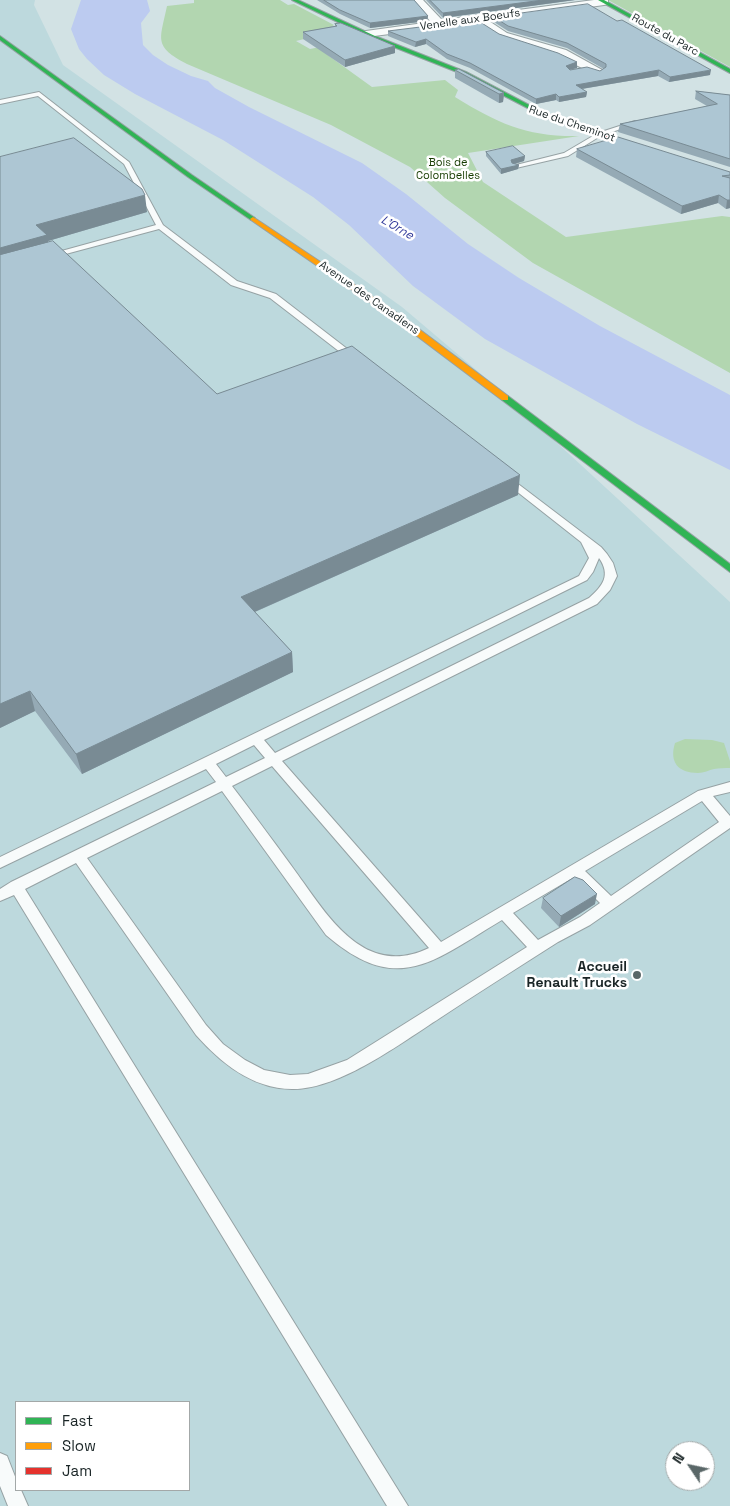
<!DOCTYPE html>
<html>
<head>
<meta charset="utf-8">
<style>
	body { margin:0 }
	#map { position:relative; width:730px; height:1506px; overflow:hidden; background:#d2e2e4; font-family:"Space Grotesk",sans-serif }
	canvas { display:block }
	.legend { position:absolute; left:15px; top:1401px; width:175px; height:90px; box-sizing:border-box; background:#fff; border:1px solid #a3a8a8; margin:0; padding:6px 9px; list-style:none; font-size:15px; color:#1a2526 }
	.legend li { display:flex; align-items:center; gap:10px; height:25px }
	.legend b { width:25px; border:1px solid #a3a8a8 }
	.north { position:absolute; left:665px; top:1441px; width:50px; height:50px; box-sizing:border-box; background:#fff; border:1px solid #a3a8a8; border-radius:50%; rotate:304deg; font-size:14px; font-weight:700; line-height:20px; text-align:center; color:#1a2526 }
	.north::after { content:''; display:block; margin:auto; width:18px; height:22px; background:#5a6768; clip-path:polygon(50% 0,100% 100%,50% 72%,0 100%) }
</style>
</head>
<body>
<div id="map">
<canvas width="730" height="1506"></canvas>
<ul class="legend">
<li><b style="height:6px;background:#30b455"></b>Fast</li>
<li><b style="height:6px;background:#ff9f0a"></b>Slow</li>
<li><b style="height:6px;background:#e5322d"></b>Jam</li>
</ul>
<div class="north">N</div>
</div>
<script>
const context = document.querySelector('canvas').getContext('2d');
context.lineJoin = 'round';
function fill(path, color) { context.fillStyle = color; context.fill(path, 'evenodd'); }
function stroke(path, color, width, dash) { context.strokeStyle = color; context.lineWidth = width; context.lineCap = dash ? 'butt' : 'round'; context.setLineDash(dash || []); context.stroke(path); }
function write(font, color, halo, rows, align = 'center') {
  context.font = font + ' "Space Grotesk",sans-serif'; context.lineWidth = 5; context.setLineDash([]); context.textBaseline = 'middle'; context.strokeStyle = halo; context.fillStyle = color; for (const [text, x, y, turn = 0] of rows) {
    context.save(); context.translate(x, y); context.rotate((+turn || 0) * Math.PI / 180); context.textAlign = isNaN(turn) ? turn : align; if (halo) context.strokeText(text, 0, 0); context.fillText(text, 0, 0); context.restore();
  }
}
const built = new Path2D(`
	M0,0H35L34,5L63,65L402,307L494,385L730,602V1506H0ZM16,1402H189V1490H16ZM675,1451H705V1481H675Z`);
const green = new Path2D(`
	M194,0H280L288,5L294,4L334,25L321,35L296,41L310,49L320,47L329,56L372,87L445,80L458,90L455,97C499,124 527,137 579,136L468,153L483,182L566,237L722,216L730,217V373L533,263L445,198L410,167L331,125L187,64C153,46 160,40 167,6L194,3Z
	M608,0H730V67Z
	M685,739L712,740L724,743L730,761V768C725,768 719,768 714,769C709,770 704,773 698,773C678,773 669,762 675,743Z`);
const water = new Path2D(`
	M81,0H147L150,11L141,23L143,45L153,55L168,65L191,76L208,81L215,88L249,107L362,163L406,194L468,244L519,278L600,326L730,395V470L637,424L485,339L413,286L349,225L313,197L223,140L135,94L104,75L87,59L79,49L71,29Z`);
const lane = new Path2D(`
	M39,92L129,162L163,225L237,281L276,294L359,358V362H353L270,298L231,285L159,229L47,259V255L156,225L124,164L38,96L0,104V100Z
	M635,121L637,122V124L602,135L568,156L516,168L512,166L564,153L598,133Z
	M505,474L601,547L607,554L613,563L617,576L610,590L597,604L282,761L441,942L698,791L730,782V792L713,796L730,816V828L590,925L558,942C519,967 479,992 440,1018C401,1043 339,1090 292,1089C252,1089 220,1062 196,1035L76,863L25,889L408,1506H387L14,895L0,901V889L11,882L216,782L206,769L0,868V857L579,576L589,558L581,542L501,479L500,477ZM599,558C611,575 603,586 589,598L275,753L264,740L587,580L593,572ZM254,745L265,758L226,777L216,764ZM272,766L429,948C363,980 326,913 293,868C273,841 253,813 232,786ZM222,791L326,935C398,997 433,961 502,920L527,947L347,1060L308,1074L290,1075L264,1070L245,1060L223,1044L206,1025L87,858ZM702,801L719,822L611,896L585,871ZM574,877L600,903L580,917L538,940L513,913Z
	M0,1453L7,1456L16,1479V1490H21L28,1506H8L0,1486Z`);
const street = new Path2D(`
	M412,0H423L442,20L594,0H608V4L604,5L489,21L507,33L566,50L604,71L598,75L594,74L558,56L499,37L477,23L366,37L362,36L360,34L362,32L366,31L431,22Z`);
const fast = new Path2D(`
	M292,0H298L375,36L466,72L550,116L545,117L462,74L371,38Z
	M598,0H604L730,69V73Z
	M0,36L192,175L255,218V220H251L188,177L0,40Z
	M502,396H508L730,564V572L502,400Z`);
const slow = new Path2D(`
	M253,217L403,317L508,396V400H502L397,321L251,220L250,219Z`);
const jam = new Path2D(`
	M545,115H549L653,150L648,151L545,117Z`);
const wall = new Path2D(`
	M317,0H414L428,16L427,21L370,28L340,14Z
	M426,0H575L443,18Z
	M494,17L710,75L669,82L658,76L582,89L587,92L586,97L559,102L556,100L536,104L470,68L447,59L426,44L415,47L388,36V31L499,34L577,62V68L569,70H570L600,71L604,69L567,48L508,31L494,22Z
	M335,24L395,46V53L345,67L303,39V32L335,26Z
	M455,70L504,93L503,102L499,103L455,78Z
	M696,91L730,95V167L618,132L620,124L707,106L695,99Z
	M577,149L730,172V208L726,209L718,203L681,214L576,157Z
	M486,152L525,156L524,161L515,164L519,165L518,169L501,174L486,156Z
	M0,157L147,212L48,241V242L217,394L518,495L255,612L292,652L293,672L82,774L35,711L0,728Z
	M543,898L595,904L559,927L541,908Z`);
const shadedWall = new Path2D(`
	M543,0H575L443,18V13Z
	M428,16L427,21L370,28V23Z
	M426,39V44L415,47L416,42Z
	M395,46V53L345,67V60Z
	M577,62V68L565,71L566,66Z
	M659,70L658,76L575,90L576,85Z
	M711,70L710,75L669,82L670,77Z
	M587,92L586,97L559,102V97Z
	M504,93L503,102L499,103V94Z
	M556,94V100L536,104V99Z
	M525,156L524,161L510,165L511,160Z
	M519,165L518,169L501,174V169Z
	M145,195L147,212L48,241L50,253L0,267V248L36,225Z
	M719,195L718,203L681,214L682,206Z
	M727,200H730V208L726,209Z
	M520,475L518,495L243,617L241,597Z
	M292,652L293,672L82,774L76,754Z
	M30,691L35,711L0,728V704Z
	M597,894L595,904L559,927L561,916Z`);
const building = new Path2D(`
	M324,0H414L428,16L370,23L340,10Z
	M430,0H543L443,13Z
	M588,4L617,21L622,20L711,70L670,77L659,70L576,85L587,92L559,97L556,94L536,99L470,63L447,54L426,39L416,42L388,31L477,20L499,34L558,53L577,62L566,66L570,70L587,67L600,71L606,67V64L567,43L508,26L494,17Z
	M341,23L395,46L345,60L303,32L337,26L335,24Z
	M459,69L504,93L499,94L455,70Z
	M696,91L730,95V159L620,124L717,104Z
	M618,137L730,172V175L722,176L730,178V200H727L719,195L682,206L577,149Z
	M74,138L142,189L145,195L36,225L47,235L0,248V157Z
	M513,146L525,156L511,160L512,163L519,165L501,169L486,152Z
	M53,241L217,394L352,346L520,475L241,597L292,652L76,754L30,691L0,704V255Z
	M575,877L583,880L597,894L561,916L543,898Z`);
const markers = [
	[637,975,5,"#5a6768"]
];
const farStreetnames = [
	["Venelle aux Boeufs",470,20,-8],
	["Route du Parc",665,35,29],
	["Rue du Cheminot",572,124,19],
	["Avenue des Canadiens",369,298,35]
];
const farParknames = [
	["Bois de",448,163],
	["Colombelles",448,176]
];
const farWaternames = [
	["L'Orne",397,228,30]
];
const poiNames = [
	["Accueil",627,967],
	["Renault Trucks",627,983]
];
fill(built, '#bdd9dd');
fill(green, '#b2d6b0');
fill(water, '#bccbf0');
stroke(lane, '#96a2a4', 2);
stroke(street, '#96a2a4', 2);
stroke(fast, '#96a2a4', 2);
stroke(slow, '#96a2a4', 2);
stroke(jam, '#96a2a4', 2);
fill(lane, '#f8fbfb');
fill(street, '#f8fbfb');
fill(fast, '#30b455');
fill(slow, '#ff9f0a');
fill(jam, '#e5322d');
fill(wall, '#95aab5');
fill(shadedWall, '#798b94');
fill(building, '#adc6d3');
stroke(building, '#798b94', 1);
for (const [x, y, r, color] of markers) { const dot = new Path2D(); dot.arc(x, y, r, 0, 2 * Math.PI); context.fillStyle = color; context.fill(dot); stroke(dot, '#fff', 2); }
write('11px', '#1a2526', '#fff', farStreetnames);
write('11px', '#183d03', '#fff', farParknames);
write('italic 12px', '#31399a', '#fff', farWaternames);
write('bold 14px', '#1a2526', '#fff', poiNames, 'right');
</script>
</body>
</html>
